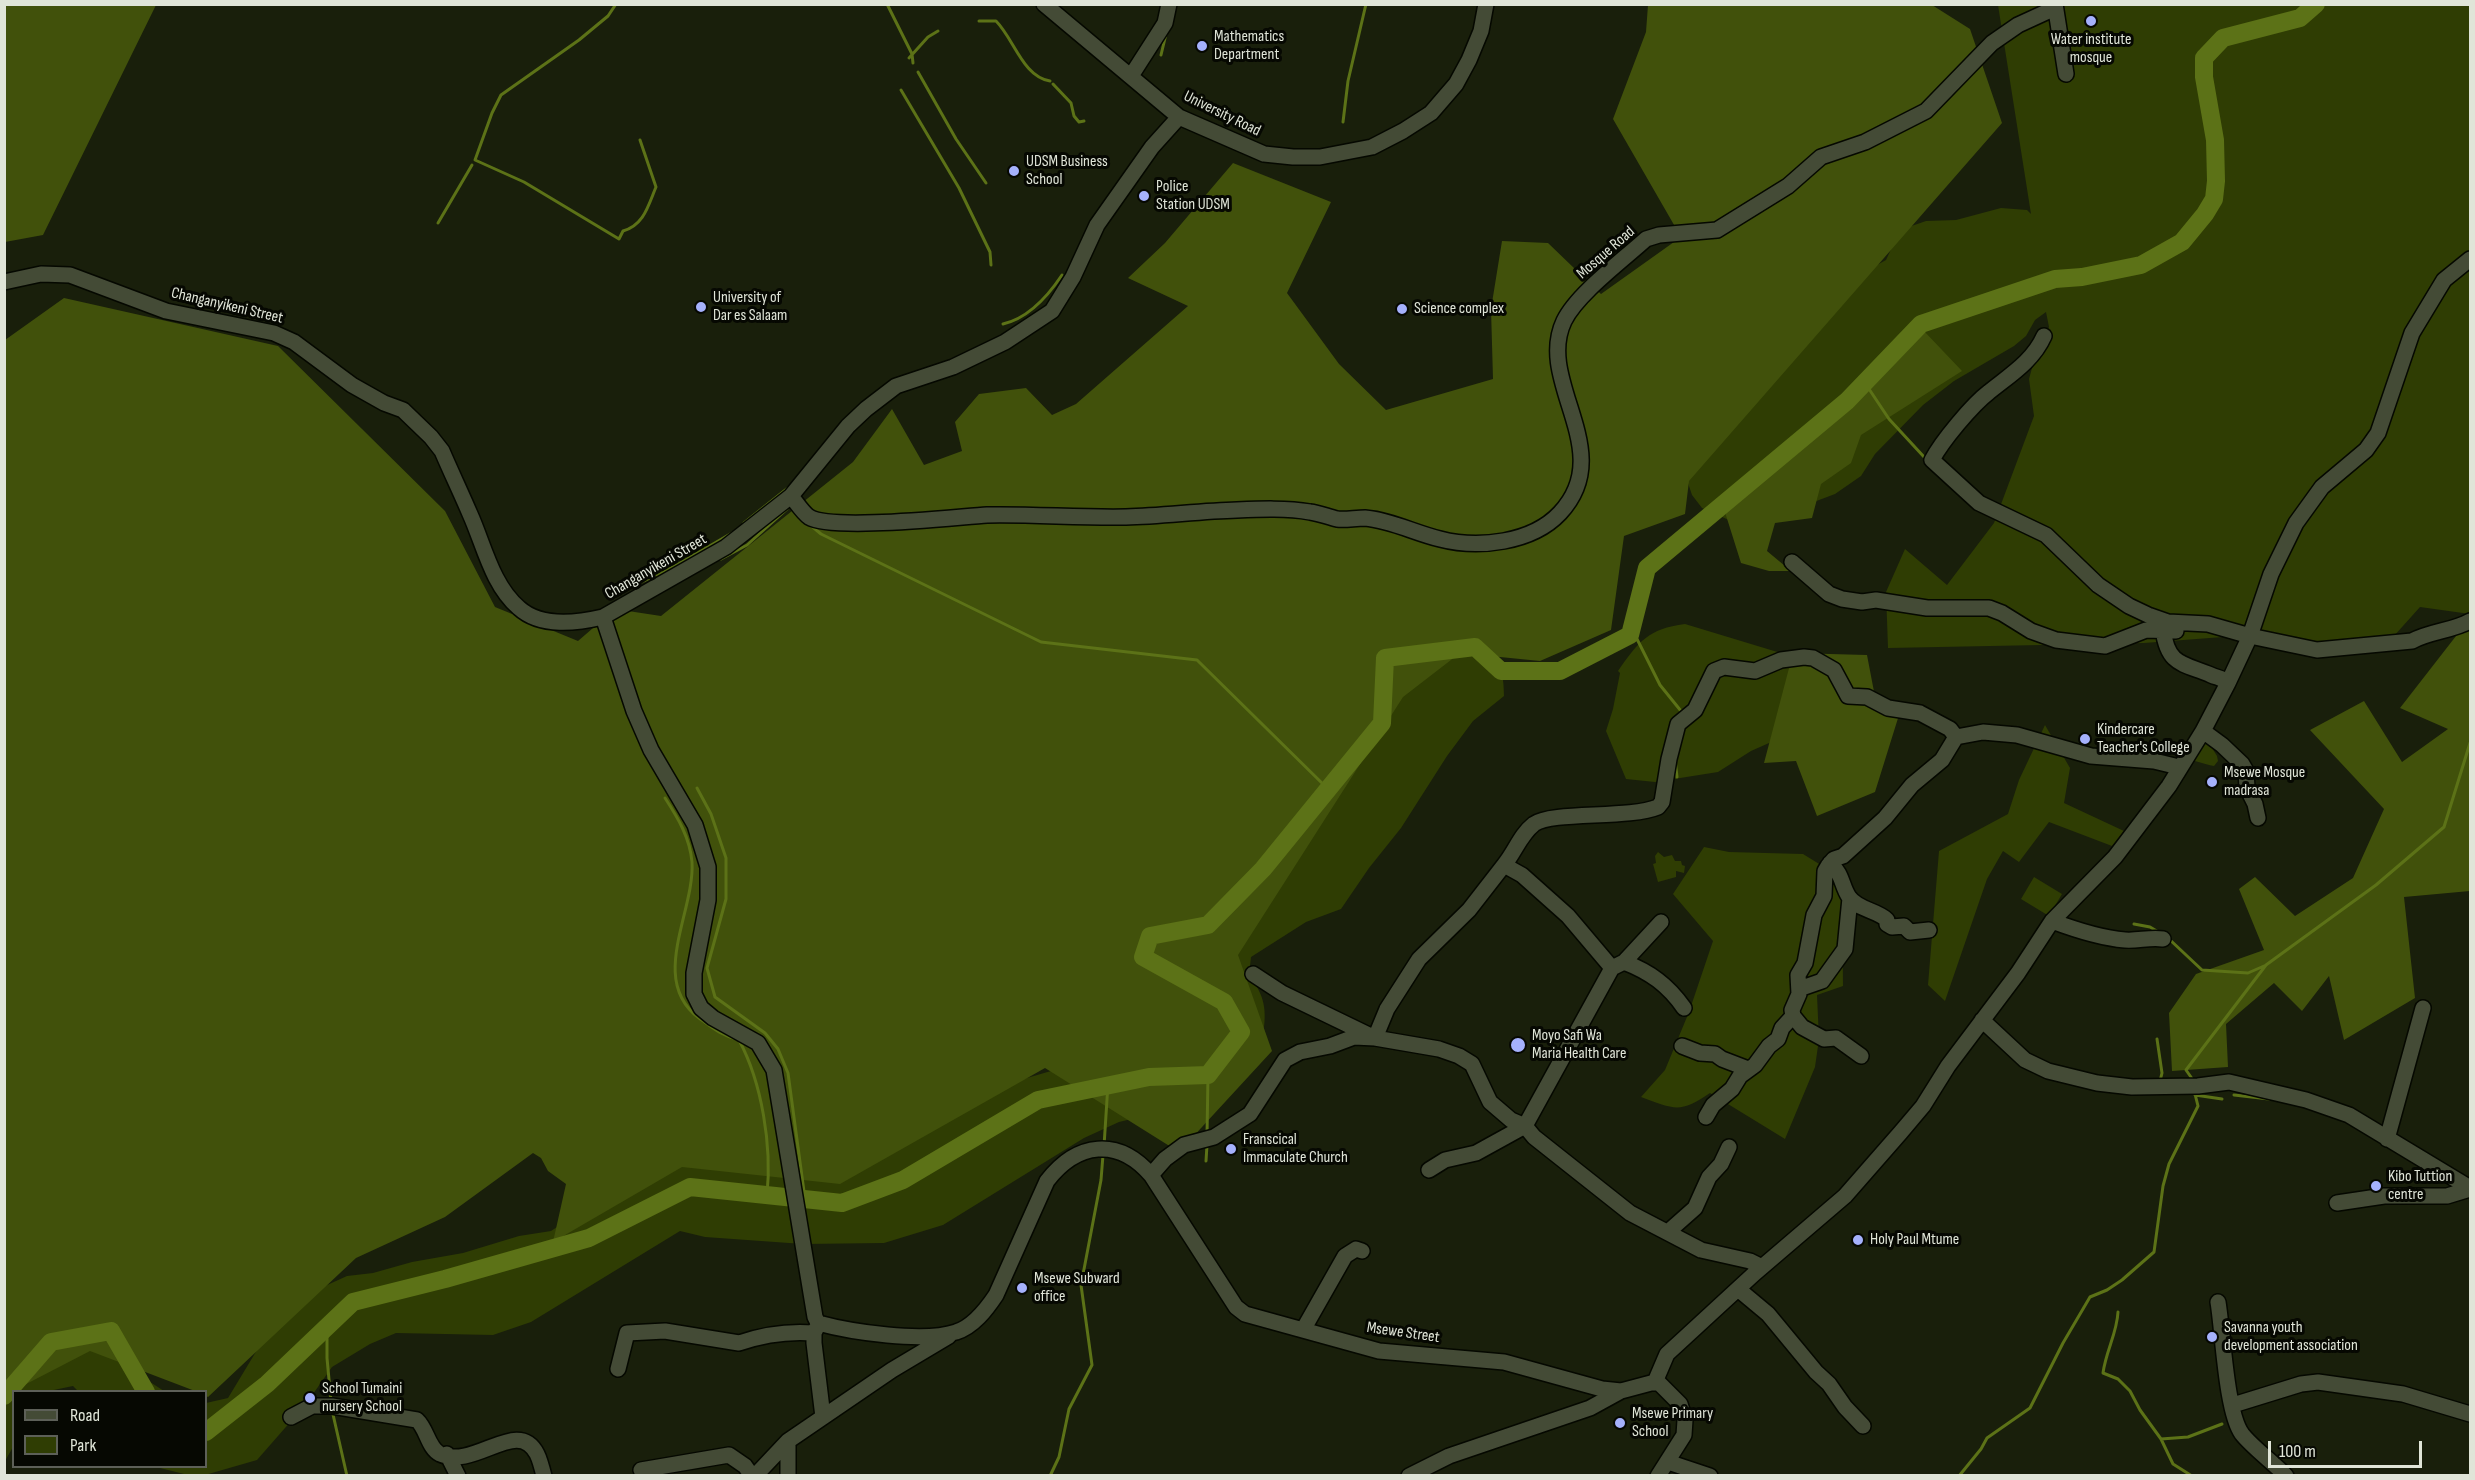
<!DOCTYPE html>
<html>
<head>
<meta charset="utf-8">
<style>
	body { margin:0 }
	#map { position:relative; width:2475px; height:1480px; overflow:hidden; background:#191f0b; font-family:"Sofia Sans Condensed",sans-serif }
	canvas { display:block }
	.frame { position:absolute; inset:0; border:6px solid #e0e5d8; pointer-events:none }
	.legend { position:absolute; left:12px; top:1390px; width:195px; height:78px; box-sizing:border-box; background:#060802; border:2px solid #5d6058; margin:0; padding:8px 10px; list-style:none; font-size:18px; color:#e0e5d8 }
	.legend li { display:flex; align-items:center; gap:12px; height:30px }
	.legend b { width:30px; border:2px solid #5d6058 }
	.scale { position:absolute; left:2268px; top:1441px; width:154px; height:27px; box-sizing:border-box; border:3px solid #e0e5d8; border-top:0; padding-left:8px; font-size:18px; line-height:21px; white-space:nowrap; color:#e0e5d8; -webkit-text-stroke:4px #060802; paint-order:stroke }
</style>
</head>
<body>
<div id="map">
<canvas width="2475" height="1480"></canvas>
<div class="frame"></div>
<ul class="legend">
<li><b style="height:8px;background:#444b36"></b>Road</li>
<li><b style="height:16px;background:#2f3d03"></b>Park</li>
</ul>
<div class="scale">100 m</div>
</div>
<script>
const context = document.querySelector('canvas').getContext('2d');
context.lineJoin = 'round';
function fill(path, color) { context.fillStyle = color; context.fill(path, 'evenodd'); }
function stroke(path, color, width, dash) { context.strokeStyle = color; context.lineWidth = width; context.lineCap = dash ? 'butt' : 'round'; context.setLineDash(dash || []); context.stroke(path); }
function write(font, color, halo, rows, align = 'center') {
  context.font = font + ' "Sofia Sans Condensed",sans-serif'; context.lineWidth = 6; context.setLineDash([]); context.textBaseline = 'middle'; context.strokeStyle = halo; context.fillStyle = color; for (const [text, x, y, turn = 0] of rows) {
    context.save(); context.translate(x, y); context.rotate((+turn || 0) * Math.PI / 180); context.textAlign = isNaN(turn) ? turn : align; if (halo) context.strokeText(text, 0, 0); context.fillText(text, 0, 0); context.restore();
  }
}
const green = new Path2D(`
	M1998,5H2470V614L2420,607L2394,636L2367,650L2236,636L2144,643L1888,648L1886,592L1905,549L1947,585L1994,523L2034,416L2029,379L2035,357L2049,327L2046,312L2035,320L2026,336L2014,346L1954,381L1923,405L1875,454L1861,476L1835,494L1798,508L1731,521L1702,508L1692,495L1683,468L1868,270L1886,260L1900,230L1926,221L1956,220L2001,208L2027,210L2031,214Z
	M1685,624L1784,654L1839,712L1751,751L1718,772L1655,782L1626,779L1606,731L1613,709L1620,673L1618,671C1639,641 1648,629 1685,624Z
	M1377,643L1483,649C1500,666 1504,671 1504,696L1473,721L1447,756L1401,828L1369,868L1341,909L1306,922L1251,957L1249,975C1265,996 1267,1010 1263,1035L1148,1115L1119,1122L1084,1138L943,1225L884,1243L803,1244L705,1237L680,1231L531,1322L493,1335L396,1333L370,1344L332,1367L306,1404L257,1460L205,1475H188L156,1467L206,1466V1403L228,1398L257,1350L303,1296L347,1276L373,1273L412,1262L463,1253L519,1236L551,1231L590,1205L622,1180L986,1090L1068,1066L1203,1002Z
	M2045,725L2070,768L2064,803L2124,831L2112,846L2049,822L2019,862L2003,851L1987,879L1945,1001L1928,985L1939,851L2008,814L2019,780Z
	M2204,735L2217,756L2218,761L2214,766C2203,764 2196,760 2184,760Z
	M1704,847L1729,852L1803,854L1842,878L1843,986L1817,995L1819,1039L1815,1067L1785,1139L1710,1093C1680,1114 1674,1109 1641,1097L1665,1070L1689,1012L1713,941L1673,894Z
	M1658,852L1664,857L1672,855L1675,861H1681L1682,865L1685,866L1684,873L1676,871V877L1658,882L1653,864L1656,863L1655,856Z
	M2034,877L2062,894L2049,916L2021,899Z
	M115,1334L130,1369L164,1391H78L73,1386L49,1391L14,1392L13,1447L5,1461L4,1339Z`);
const forest = new Path2D(`
	M5,4L156,5L43,235L5,242Z
	M1648,5H1932L1970,29L2002,123L1689,481L1685,514L1624,536L1611,630L1540,661L1460,653L1403,697L1238,955L1272,1051L1179,1152L1045,1068L840,1184L682,1167L553,1242L566,1184L548,1171L541,1158L533,1153L445,1217L356,1258L208,1397L206,1396V1392L195,1391L90,1351L5,1395V340L64,298L278,346L445,511L495,607L578,641L615,609L661,616L853,462L892,409L924,465L962,451L955,422L979,394L1026,388L1052,415L1076,404L1188,306L1128,278L1165,243L1233,163L1331,202L1287,293L1339,364L1386,410L1493,379L1491,309L1502,241L1548,243L1601,294L1681,237L1613,119L1646,32Z
	M1923,330L1962,371L1861,435L1851,463L1821,484L1812,518L1775,523L1767,551L1791,571H1769L1741,563L1724,509Z
	M2463,627L2470,628V891L2404,897L2415,998L2344,1040L2329,976L2302,1011L2274,983L2226,1024L2228,1067L2172,1071L2169,1013L2196,974L2264,950L2239,889L2255,877L2295,916L2353,878L2384,809L2310,730L2364,701L2402,762L2448,729L2400,708Z
	M1793,653L1867,655L1876,702L1899,715L1875,792L1817,816L1796,761L1764,763Z`);
const stream = new Path2D(`
	M616,4L608,16L579,40L501,95L492,113L475,160L524,182L619,239L623,231C644,225 648,206 656,187L640,140
	M887,4L912,54L913,63
	M979,21H996C1014,39 1023,77 1050,81
	M1161,55L1166,34
	M909,58L928,37L938,31
	M918,72L956,139L986,183
	M1053,84L1071,103L1074,116L1079,122L1084,121
	M901,90L959,188L990,252L991,265
	M1343,122L1348,81L1366,4
	M438,223L472,165
	M1003,324C1029,318 1048,296 1062,275
	M1865,383L1889,419L1925,458
	M744,523L788,488
	M808,523L821,534L1041,642L1197,660L1327,788
	M721,559L747,545L787,509
	M623,591L675,566L732,533
	M1632,629L1660,685L1681,711L1680,715
	M1675,760L1677,777
	M697,788L711,814L726,858V899L707,968L715,997L765,1033L778,1049L788,1073L805,1199
	M665,798C678,818 690,838 692,862C695,912 648,980 699,1018C714,1029 721,1035 739,1040C762,1083 772,1146 767,1195
	M2134,924L2150,927L2160,933
	M2168,938L2202,970L2248,973L2264,966
	M2157,1039L2162,1073L2160,1081
	M2193,1080L2186,1070L2266,965L2376,885L2444,827L2470,743
	M2195,1095L2222,1099
	M2234,1095L2269,1099
	M1207,1135L1208,1075
	M1104,1146L1108,1084
	M1206,1161L1207,1145
	M2118,1312C2117,1333 2106,1351 2103,1373L2118,1379L2130,1391L2140,1410L2161,1439L2173,1464L2192,1476
	M327,1327V1358L331,1401
	M332,1410L347,1476
	M2161,1439L2188,1437L2222,1424
	M1050,1476L1059,1457L1069,1409L1092,1365L1081,1285L1101,1180L1103,1155
	M1959,1476L1981,1449L1987,1438L2030,1408L2063,1343L2090,1297L2107,1290L2122,1280L2154,1252L2163,1186L2169,1164L2198,1106L2194,1090`);
const river = new Path2D(`
	M4,1396L51,1342L111,1331L146,1392
	M206,1432L267,1384L353,1302L445,1279L589,1238L690,1187L842,1203L903,1180L1038,1100L1149,1077L1208,1075L1241,1032L1224,1002L1143,957L1150,936L1208,925L1263,869L1382,723L1385,658L1475,647L1501,671H1560L1630,635L1647,568L1847,401L1921,324L2055,279L2082,277L2141,265L2182,242L2205,214L2214,199L2216,181L2215,140L2204,77V58L2223,38L2300,18L2316,4`);
const minor = new Path2D(`
	M1044,4L1179,117L1264,154L1293,157H1320L1372,147L1403,131L1431,113L1456,84L1469,60L1481,31L1486,4
	M2055,4L2066,74
	M1131,76L1165,23L1169,4
	M4,282L41,274L70,275L166,311L274,333L294,342L352,385L384,403L403,410L431,437L442,451C451,472 461,493 470,514C484,545 492,585 519,608C541,628 577,623 603,617L726,547L791,496L848,426L866,409L896,386L953,367L1005,342L1052,311L1073,277L1097,225L1152,147L1179,117
	M2044,336C2033,361 2010,375 1989,392C1972,405 1942,441 1932,460L1979,503L2046,535L2098,585L2129,606L2148,615L2168,622L2208,624L2250,636L2317,650L2412,641C2431,631 2452,631 2470,621
	M791,496C796,502 803,513 809,517C832,531 955,517 987,515C1033,514 1080,518 1126,517C1163,516 1200,511 1237,510C1261,509 1287,508 1310,512C1319,513 1328,517 1337,519C1346,520 1355,518 1365,518C1390,520 1415,533 1440,539C1478,549 1532,543 1560,513C1618,451 1535,382 1564,321C1577,294 1623,260 1646,239L1659,235L1717,230L1788,186L1821,157L1865,142L1926,111L1992,43L2018,25L2055,8
	M1792,562L1829,594L1842,599L1862,602L1876,600L1927,608H1989L2002,613L2031,631L2056,640L2105,646L2146,630L2176,631
	M603,617L634,711L651,750L695,825L708,867V900L694,973V994L701,1008L713,1018L758,1043L774,1070L815,1317L818,1323C851,1332 924,1343 956,1332C973,1327 986,1310 996,1295L1047,1181C1077,1142 1118,1137 1151,1175L1236,1307L1245,1314L1379,1351L1504,1362L1602,1389L1621,1391L1651,1383H1659L1680,1404L1685,1420L1684,1435L1658,1476
	M2163,630C2168,666 2183,663 2211,675C2218,678 2223,678 2228,683
	M2203,731L2222,745L2242,764L2246,771L2247,788L2255,804L2258,818
	M1830,863C1843,874 1841,885 1849,897C1858,910 1877,910 1887,920V924L1892,927L1904,926L1910,932L1929,930
	M1504,865C1515,852 1520,835 1534,824C1552,811 1629,819 1658,807L1662,802L1669,759L1678,724L1695,710L1714,671L1724,667L1755,671L1781,660L1804,657L1813,658L1834,670L1848,696L1867,697L1888,708L1920,713L1950,729L1956,737
	M2052,921C2076,930 2100,938 2125,940C2138,941 2150,937 2163,939
	M1624,962C1650,972 1668,985 1684,1008
	M1253,974L1282,993L1375,1038L1439,1049L1459,1056L1472,1064L1490,1102L1511,1120L1525,1126L1534,1137L1630,1213L1701,1250L1750,1261L1762,1267
	M1799,989L1822,981L1845,949L1850,898
	M1793,1016L1802,1027L1824,1039L1836,1038L1861,1056
	M1982,1020L2025,1060L2048,1071L2097,1083L2132,1087L2198,1086L2229,1082L2306,1100L2349,1115L2470,1188
	M1682,1046L1700,1053L1715,1054L1722,1059L1748,1069
	M1706,1117L1713,1105L1732,1089L1740,1076L1755,1065L1769,1046L1778,1039L1782,1028L1793,1016L1792,1010L1799,994L1798,975L1805,963L1814,915L1824,896L1825,871L1828,866L1834,859L1843,856L1885,818L1912,785L1942,760L1956,737L1983,732L2017,735L2091,756L2154,761L2179,767
	M2387,1139L2423,1008
	M1429,1170L1445,1160L1476,1153L1525,1126L1612,968L1624,962L1661,922
	M1151,1175L1165,1159L1184,1145L1214,1137L1250,1114L1285,1060L1300,1052L1330,1046L1354,1037L1375,1038L1387,1009L1419,959L1469,910L1504,865L1522,875L1568,916L1612,968
	M2337,1203L2384,1196H2447L2470,1189
	M1669,1231L1695,1208L1709,1177L1721,1164L1729,1147
	M1738,1289L1768,1314L1816,1372L1829,1384L1845,1407L1863,1426
	M2218,1302C2223,1332 2226,1412 2242,1434C2252,1447 2274,1463 2286,1476
	M818,1325L814,1333V1343L823,1417
	M1303,1330L1345,1256L1356,1249L1362,1251
	M618,1369L627,1333L665,1331L739,1343C762,1335 789,1331 814,1333
	M1655,1382L1667,1354L1755,1273L1845,1196L1901,1132L1923,1106L1948,1066L2018,973L2052,921L2115,857L2169,786L2203,731L2228,683L2250,636L2271,574L2296,523L2322,487L2366,450L2378,433L2412,333L2444,280L2470,259
	M2233,1405L2301,1384L2318,1382L2403,1394L2470,1414
	M291,1417L312,1406H332L417,1420C427,1429 428,1448 440,1454C475,1470 518,1416 537,1454C540,1460 542,1468 544,1476
	M447,1454L458,1476
	M1668,1462L1710,1476
	M641,1470L729,1455L745,1466L752,1476
	M755,1476L788,1441L892,1370L949,1336
	M788,1476V1441
	M1409,1476L1449,1456L1590,1408L1621,1391`);
const markers = [
	[2091,21,6,"#a5b1fc"],
	[1202,46,6,"#a5b1fc"],
	[1014,171,6,"#a5b1fc"],
	[1144,196,6,"#a5b1fc"],
	[701,307,6,"#a5b1fc"],
	[1402,309,6,"#a5b1fc"],
	[2085,739,6,"#a5b1fc"],
	[2212,782,6,"#a5b1fc"],
	[1518,1045,8,"#a5b1fc"],
	[1231,1149,6,"#a5b1fc"],
	[2376,1186,6,"#a5b1fc"],
	[1858,1240,6,"#a5b1fc"],
	[1022,1288,6,"#a5b1fc"],
	[2212,1337,6,"#a5b1fc"],
	[310,1398,6,"#a5b1fc"],
	[1620,1423,6,"#a5b1fc"]
];
const poiNames = [
	["Mathematics",1214,37],
	["Department",1214,55],
	["Water institute",2091,40,"center"],
	["mosque",2091,58,"center"],
	["UDSM Business",1026,162],
	["School",1026,180],
	["Police",1156,187],
	["Station UDSM",1156,205],
	["University of",713,298],
	["Dar es Salaam",713,316],
	["Science complex",1414,309],
	["Kindercare",2097,730],
	["Teacher's College",2097,748],
	["Msewe Mosque",2224,773],
	["madrasa",2224,791],
	["Moyo Safi Wa",1532,1036],
	["Maria Health Care",1532,1054],
	["Franscical",1243,1140],
	["Immaculate Church",1243,1158],
	["Kibo Tuttion",2388,1177],
	["centre",2388,1195],
	["Holy Paul Mtume",1870,1240],
	["Msewe Subward",1034,1279],
	["office",1034,1297],
	["Savanna youth",2224,1328],
	["development association",2224,1346],
	["School Tumaini",322,1389],
	["nursery School",322,1407],
	["Msewe Primary",1632,1414],
	["School",1632,1432]
];
const streetNames = [
	["University Road",1222,114,26],
	["Mosque Road",1606,253,-41],
	["Changanyikeni Street",227,306,13],
	["Changanyikeni Street",656,567,-30],
	["Msewe Street",1403,1333,8]
];
fill(green, '#2f3d03');
fill(forest, '#41510b');
stroke(stream, '#5c7217', 3);
stroke(river, '#5c7217', 18);
stroke(minor, '#050800', 18);
stroke(minor, '#444b36', 15);
for (const [x, y, r, color] of markers) { const dot = new Path2D(); dot.arc(x, y, r, 0, 2 * Math.PI); context.fillStyle = color; context.fill(dot); stroke(dot, '#060802', 2); }
write('16px', '#e0e5d8', '#060802', poiNames, 'left');
write('16px', '#e0e5d8', '#060802', streetNames);
</script>
</body>
</html>
